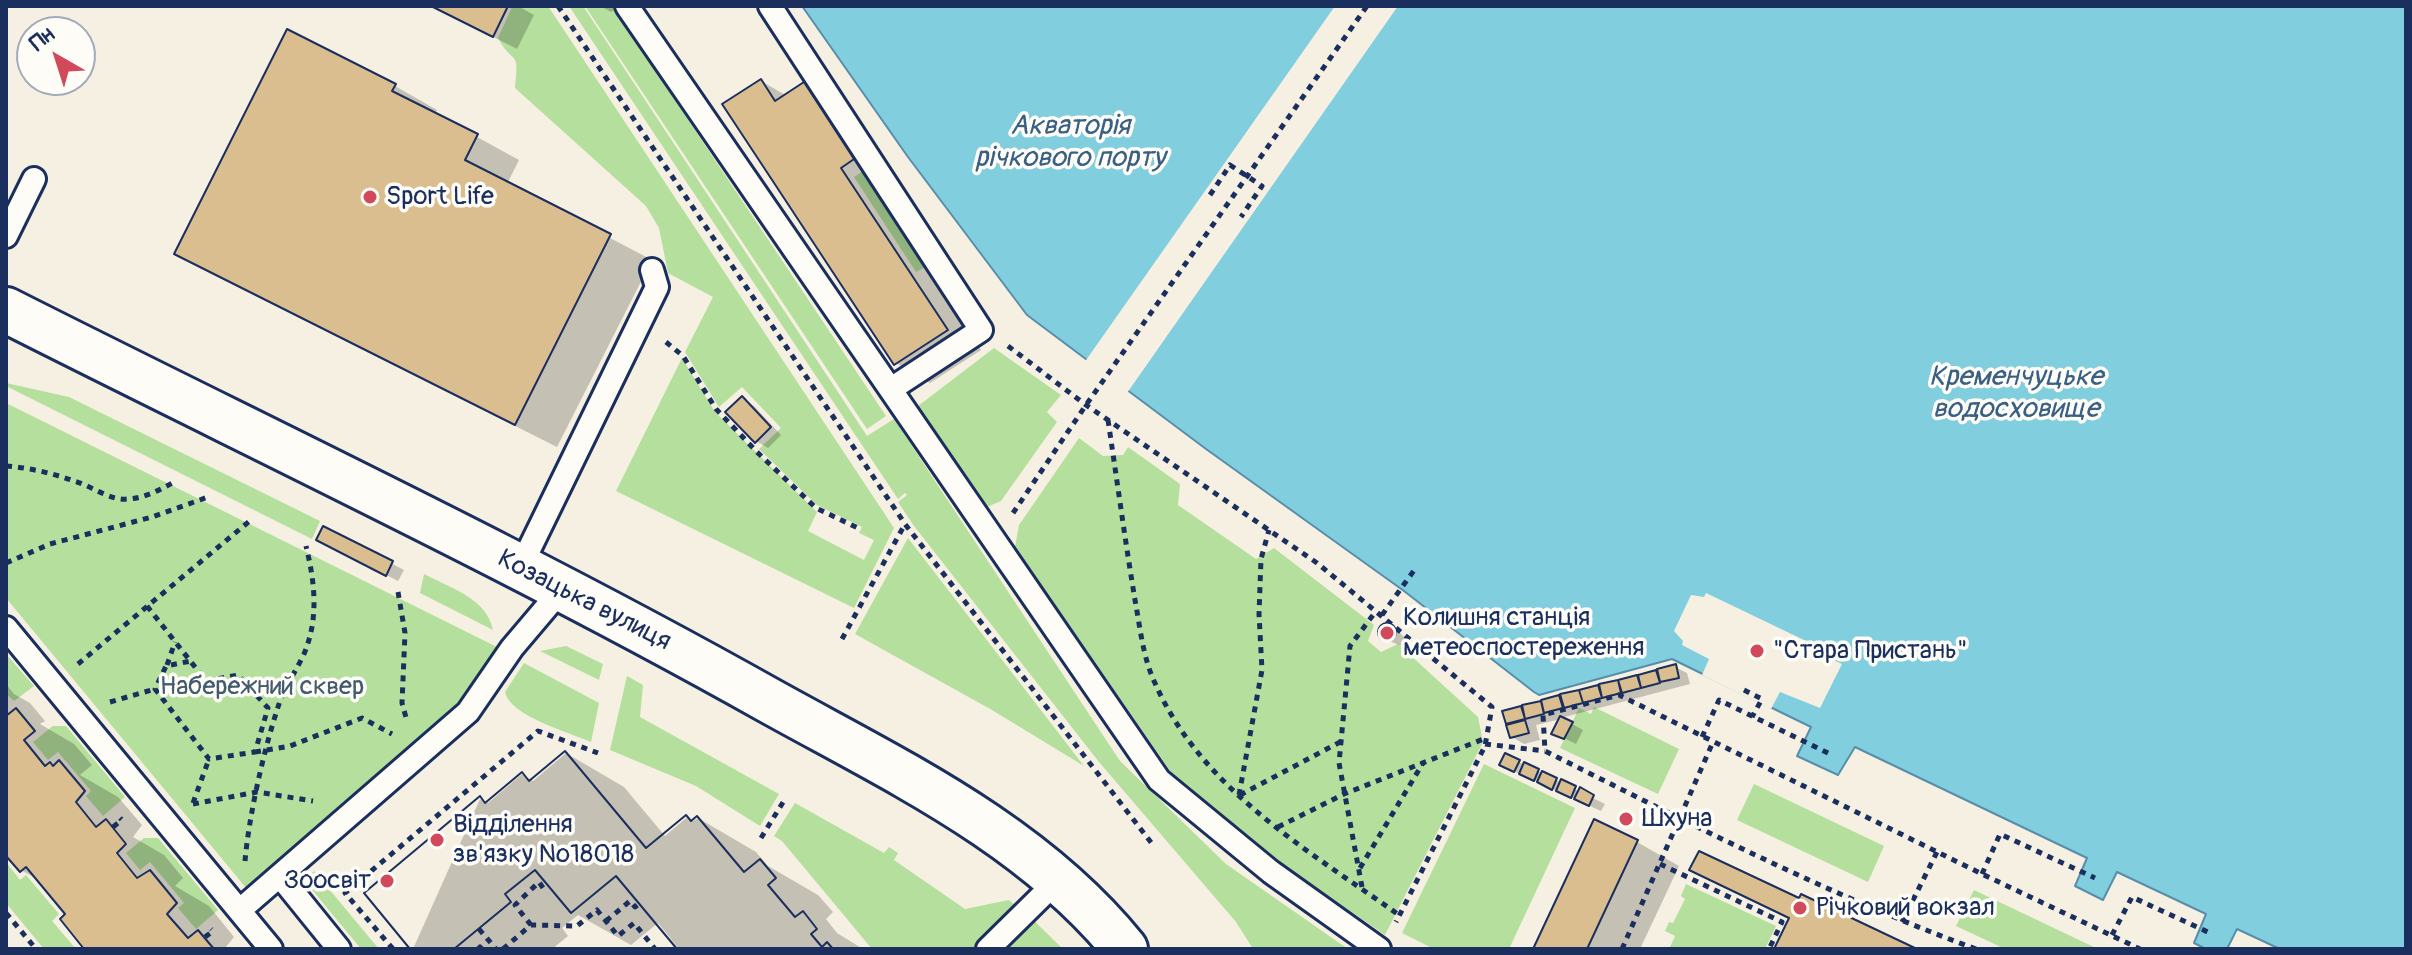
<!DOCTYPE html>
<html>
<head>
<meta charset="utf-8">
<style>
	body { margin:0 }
	#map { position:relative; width:2412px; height:955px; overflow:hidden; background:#f6f0e2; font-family:Pangolin,sans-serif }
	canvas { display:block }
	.frame { position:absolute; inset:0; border:8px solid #1b2f5e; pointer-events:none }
	.north { position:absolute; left:16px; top:16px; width:80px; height:80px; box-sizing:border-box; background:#fdfcf7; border:2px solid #a3aaba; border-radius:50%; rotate:321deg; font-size:22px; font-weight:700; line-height:32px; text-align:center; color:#1b2f5e }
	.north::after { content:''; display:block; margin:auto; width:28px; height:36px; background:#d1495b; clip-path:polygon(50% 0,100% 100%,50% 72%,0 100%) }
</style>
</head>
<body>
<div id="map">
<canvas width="2412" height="955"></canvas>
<div class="frame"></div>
<div class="north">Пн</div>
</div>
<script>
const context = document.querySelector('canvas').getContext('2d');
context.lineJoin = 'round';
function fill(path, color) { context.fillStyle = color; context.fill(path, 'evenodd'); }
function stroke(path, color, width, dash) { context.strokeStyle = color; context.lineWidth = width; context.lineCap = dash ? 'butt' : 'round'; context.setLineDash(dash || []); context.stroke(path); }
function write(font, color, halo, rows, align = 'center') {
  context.font = font + ' Pangolin,sans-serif'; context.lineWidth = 7; context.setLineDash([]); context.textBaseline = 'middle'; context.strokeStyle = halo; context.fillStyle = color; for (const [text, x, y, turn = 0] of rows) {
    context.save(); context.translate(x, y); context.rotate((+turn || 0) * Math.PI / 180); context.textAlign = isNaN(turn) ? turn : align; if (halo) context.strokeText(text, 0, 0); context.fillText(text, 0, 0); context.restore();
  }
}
const green = new Path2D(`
	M516,6H548L894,528L854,608L616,491L682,358L715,412L817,512L808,531L864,560L874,540L859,533L862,527L817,505L759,449L781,428L742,387L719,407L685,352L713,297L668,273L659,228L646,206L515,88C520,48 513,66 498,38L512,7Z
	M569,6H583L867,436L894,419L1120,761L1226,864L1348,949H1253L1236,922L1099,762L914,526L898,502L907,495L905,493L898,499Z
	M585,6H612L886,416L867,429Z
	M863,171L925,267L916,272L854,177Z
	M994,348L1061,395L1047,412L1057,422L1001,501L987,507L918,406Z
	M6,383L69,397L320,521L312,539L6,386Z
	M6,403L497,647L462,700L247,889L6,598Z
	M1079,438L1103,456L1123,455L1128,447L1180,484L1178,505L1256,559L1274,548L1374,625L1368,641L1381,652L1398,644L1478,717L1483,742L1385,935L1291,870L1178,782L1015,547L1019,525Z
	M908,538L1084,766L992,710L855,634Z
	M424,574C450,588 487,598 493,630L420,593Z
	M566,646L603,664L599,680L540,651Z
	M6,654L34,686L14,701L6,694Z
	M524,663L599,703L591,742C568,732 510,716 505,692Z
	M627,676L643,685L640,717L779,794L760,826L696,786L610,750Z
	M1594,707L1679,749L1658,794L1560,748L1579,708L1591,714Z
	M53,726H66L125,797L103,816L86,796L91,791L58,752L48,760L33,742Z
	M1484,764L1575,808L1509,949H1434L1402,933Z
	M1754,784L1884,846L1868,882L1737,820Z
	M795,803L884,853L889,847L898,853L894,860L965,909L1009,900L1022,911L982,949H872L782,841L774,836Z
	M144,838H158L218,910L196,929L178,908L184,903L150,862L140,870L126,853Z
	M6,862L20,880L26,875L59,914L52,921L76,949H44L6,903Z
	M314,871L379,949H361L309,886L311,874Z
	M1686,884L1776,926L1765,949H1675L1670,947L1675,936L1665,931L1669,922L1673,923L1685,899L1681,896Z
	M1974,890L2098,949H2005L1956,926Z
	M1027,914L1063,949H991Z`);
const water = new Path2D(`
	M802,6H2406V949H2280L2237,929L2227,949H2206L2194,943L2206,914L2117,872L2103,900L2075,886L2087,858L1855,747L1838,775L1797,756L1811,727L1672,659L1539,695L1534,692L1404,591L1206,449L1027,315L908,157Z`);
const pier = new Path2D(`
	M1335,6H1398L1127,393L1084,363Z
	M1706,593L1829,652L1827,657L1842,664L1820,708L1780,692L1771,709L1702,675L1709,659L1682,645L1683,641L1674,631L1691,595L1704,597Z`);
const shadow = new Path2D(`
	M433,6H518L534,15L517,49Z
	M600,6H620L611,12Z
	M288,32L395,86L437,110L435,114L519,160L507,184L652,260L557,447L218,277L176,253Z
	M761,81L787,96L890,177L874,188L981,350L930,383L896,363Z
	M742,399L754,406L781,435L768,448L756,441Z
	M324,528L404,570L398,581L330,546Z
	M1384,626H1388L1400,633L1407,640L1406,644L1401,646L1383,638L1380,632Z
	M1675,667L1687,673L1690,684L1561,718L1583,730L1576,744L1554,733L1561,719L1536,725L1540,740L1524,744L1512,737L1505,712Z
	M6,684L14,694L30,703L45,721L40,724L74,744L92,765L80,775L118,797L142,825L133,837L164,855L183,878L175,886L209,906L234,937L225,948L228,949H87L68,915L42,882L21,870L6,852Z
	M566,753L624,787L665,836L686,818L693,821L698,818L756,852L768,866L818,895L833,912L826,919L837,933L863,949H679L658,923L631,945L578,915L562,928L568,936L552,949H413L480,799L488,803L522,774L533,781Z
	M1506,756L1605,804L1601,811L1513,771Z
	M1637,842L1679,866L1640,949H1535Z`);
const building = new Path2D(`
	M431,6H508L493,37Z
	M287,29L396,84L392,91L478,134L465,160L611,234L515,425L174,254Z
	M761,79L775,101L807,80L857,157L841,168L948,330L894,365L722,104Z
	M742,396L771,427L755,443L725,412Z
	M323,526L393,561L386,576L316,540Z
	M1378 632a9 9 0 1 1 18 0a9 9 0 1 1-18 0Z
	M1676,664L1679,678L1660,682L1657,669Z
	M1656,670L1660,683L1641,688L1638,675Z
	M1637,675L1641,688L1622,693L1618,680Z
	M1618,680L1621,693L1602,698L1599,684Z
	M1598,685L1602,698L1583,703L1579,690Z
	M1579,690L1583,703L1564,708L1560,694Z
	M1559,695L1563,708L1544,713L1541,700Z
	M1541,701L1544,714L1525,719L1522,705Z
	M1521,706L1525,719L1506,724L1502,711Z
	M16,708L35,731L24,740L45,766L50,762L53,766L59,760L85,791L76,802L96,827L106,819L126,844L117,853L137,878L150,870L177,903L167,914L188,938L198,930L214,949H84L60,919L65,914L26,867L20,872L6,856V716Z
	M1560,716L1573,722L1564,739L1551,734Z
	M1525,720L1529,733L1510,738L1506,725Z
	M565,751L646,848L686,815L691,821L697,816L744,872L760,859L776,878L768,885L795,917L803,911L817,929L811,934L822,947L827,942L833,949H677L616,876L571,913L535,870L505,894L511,902L454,949H410L364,893L480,796L485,803L522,772L529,781Z
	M565,751L646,848L686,815L691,821L697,816L744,872L760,859L776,878L768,885L795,917L803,911L817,929L811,934L822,947L827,942L833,949H677L616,876L571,913L535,870L505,894L511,902L454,949H410L364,893L480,796L485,803L522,772L529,781Z
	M1505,753L1520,760L1514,772L1499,765Z
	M1524,762L1539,769L1534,781L1519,774Z
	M1542,771L1557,778L1552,790L1537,782Z
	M1561,779L1576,786L1571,798L1556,791Z
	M1580,787L1594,795L1589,806L1574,799Z
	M1594,819L1638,840L1587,949H1533Z
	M1699,851L1799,898L1801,894L1917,949H1774L1789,918L1689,870Z`);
const path = new Path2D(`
	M558,6L905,524L1153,845
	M1210,195L1230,165L1262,186L1241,217
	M666,342L683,356L716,409L757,452L816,508L860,529
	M1008,346L1086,405L1317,563L1492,707L1485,746L1396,922
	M1108,420C1117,480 1125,540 1135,600C1140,627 1143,658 1155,683C1201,789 1309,851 1399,915
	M6,466C30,468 52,473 74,481C92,486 110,501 128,499C146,498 161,489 176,481
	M1013,513L1086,405L1367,6
	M6,563L50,544L152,517L208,497
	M398,592L405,633L402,703L407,721
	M147,606L206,681L238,675L268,708L255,752L209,759L155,689L166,666L191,661
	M1382,615L1415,569
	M842,639L905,524
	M78,664L252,519
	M167,665L175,642
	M1744,690L1762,699L1752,717
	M110,702L155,689
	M1702,737L1719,700L1830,754
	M1485,744L1545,751
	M255,752L290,746L362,718L392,734
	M1239,795L1262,670L1259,614L1261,559L1269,530
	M1240,795L1342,741
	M193,803L209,759
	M193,804L257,792L313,801
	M113,827L122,820L120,818
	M1278,827L1344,794L1486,738
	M761,838L785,799
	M245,861C249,815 264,749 279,704C285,687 296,671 304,654C319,618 315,583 306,546
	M1660,864L1782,922L1769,949
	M1360,868L1423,763
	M1982,874L2000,834L2095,878
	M1362,887L1339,763L1350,646L1376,611
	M6,913L36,949
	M606,921L630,901L635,907L639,904
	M1902,922L1937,852
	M531,925L515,905L539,882L543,888L547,884
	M479,929L496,949
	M2112,935L2132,897L2212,934
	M205,937L213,931L211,929
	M393,949L345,893L538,731L598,753
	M478,949L480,947L482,949
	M503,949L531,925L577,926L597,910L618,936L634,923L655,949
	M1622,949L1713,742
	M1976,949C1828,895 1687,822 1545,751L1543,715L1619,695L1982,874L2140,949`);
const lane = new Path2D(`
	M627,6L1159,780L1271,872L1379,949
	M770,6L981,330L891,389
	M6,236L34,179
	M520,568L657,287L652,270
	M6,628L271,949
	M280,876L339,949
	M240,910L468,712L512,648L562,589
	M988,949L1058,880`);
const secondary = new Path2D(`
	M6,310C261,439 521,561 770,701C896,771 1032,834 1125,949`);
const markers = [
	[370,197,8,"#d1495b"],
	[1387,633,8,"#d1495b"],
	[1757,651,8,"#d1495b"],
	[1626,819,8,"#d1495b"],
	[437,840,8,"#d1495b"],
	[387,881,8,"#d1495b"],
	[1800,908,8,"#d1495b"]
];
const poiNames = [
	["Sport Life",386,197],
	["Колишня станція",1403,618],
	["метеоспостереження",1403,648],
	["\"Стара Пристань\"",1773,651],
	["Шхуна",1642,819],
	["Відділення",453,825],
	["зв'язку №18018",453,855],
	["Зоосвіт",371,881,"right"],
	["Річковий вокзал",1816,908]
];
const streetNames = [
	["Козацька вулиця",584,601,27]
];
const parkNames = [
	["Набережний сквер",262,687]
];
const waterNames = [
	["Акваторія",1070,127],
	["річкового порту",1070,159],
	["Кременчуцьке",2016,378],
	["водосховище",2016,410]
];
fill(green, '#b5df9c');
fill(water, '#80cede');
stroke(water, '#588eab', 2);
fill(pier, '#f6f0e2');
fill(shadow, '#0003');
fill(building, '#dbbe8f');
stroke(building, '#1b2f5e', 2);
stroke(lane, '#1b2f5e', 28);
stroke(secondary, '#1b2f5e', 50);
stroke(path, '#1b2f5e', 5, [6, 6]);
stroke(lane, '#fdfcf7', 22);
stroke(secondary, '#fdfcf7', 44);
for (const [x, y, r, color] of markers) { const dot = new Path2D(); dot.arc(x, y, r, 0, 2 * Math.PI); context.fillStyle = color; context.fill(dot); stroke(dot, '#fdfcf7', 3); }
write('26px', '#1b2f5e', '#fdfcf7', poiNames, 'left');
write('26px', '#1b2f5e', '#fdfcf7', streetNames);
write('26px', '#425b6e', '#fdfcf7', parkNames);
write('italic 28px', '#395f84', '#fdfcf7', waterNames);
</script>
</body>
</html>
